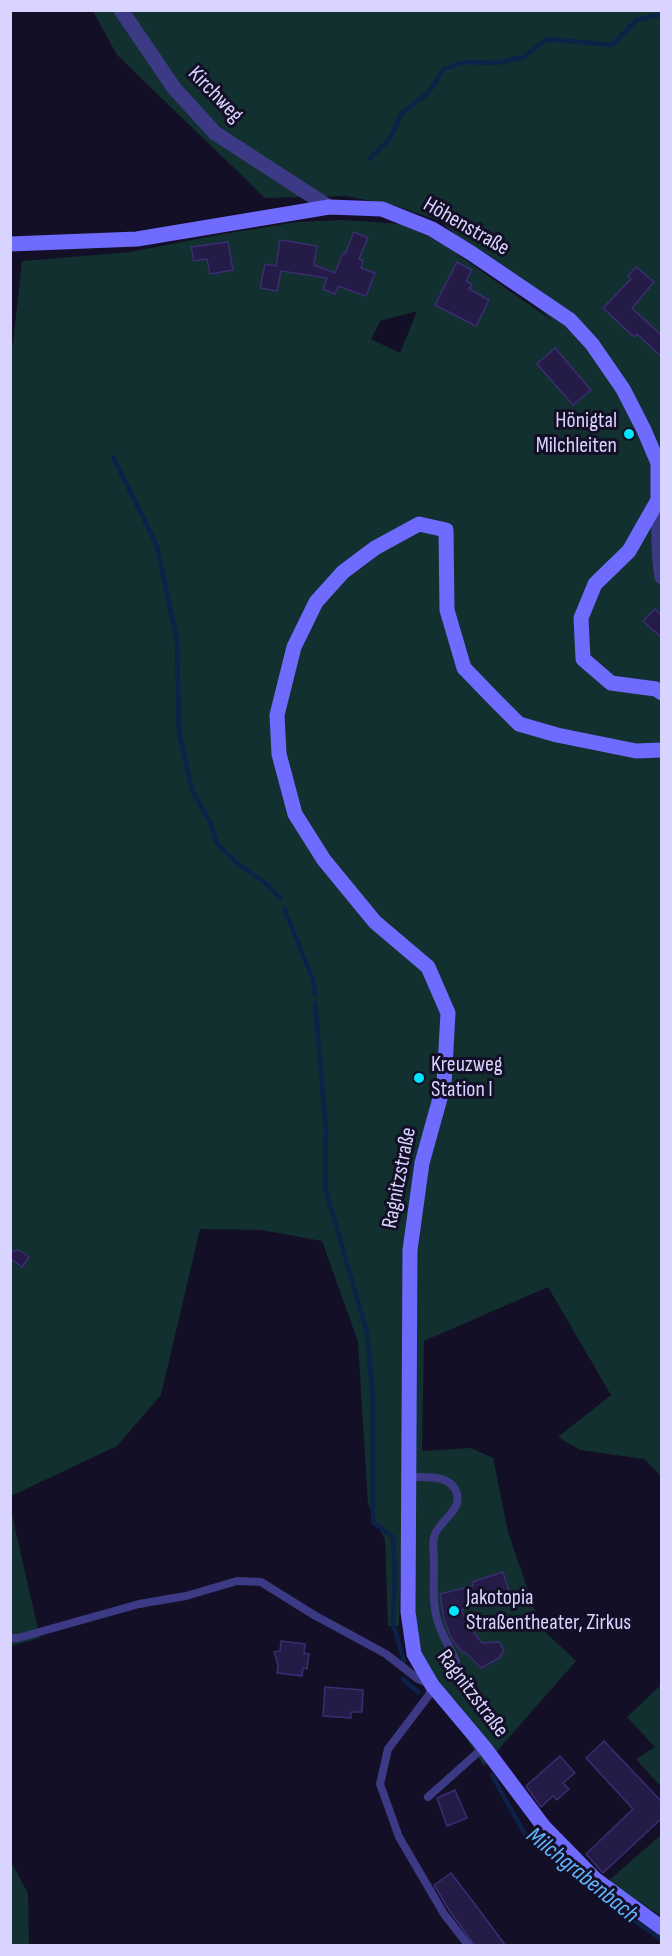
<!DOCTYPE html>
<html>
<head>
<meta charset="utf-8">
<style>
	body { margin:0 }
	#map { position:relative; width:672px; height:1956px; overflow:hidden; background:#130f26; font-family:"Sofia Sans Condensed",sans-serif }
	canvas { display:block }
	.frame { position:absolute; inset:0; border:12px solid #d9d4ff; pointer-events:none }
</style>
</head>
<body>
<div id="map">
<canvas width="672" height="1956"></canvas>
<div class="frame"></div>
</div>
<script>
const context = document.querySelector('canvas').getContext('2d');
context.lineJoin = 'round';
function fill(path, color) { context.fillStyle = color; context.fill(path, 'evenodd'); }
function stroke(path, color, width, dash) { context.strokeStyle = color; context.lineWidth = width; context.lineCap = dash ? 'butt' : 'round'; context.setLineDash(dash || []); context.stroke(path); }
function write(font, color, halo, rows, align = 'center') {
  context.font = font + ' "Sofia Sans Condensed",sans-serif'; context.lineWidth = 6; context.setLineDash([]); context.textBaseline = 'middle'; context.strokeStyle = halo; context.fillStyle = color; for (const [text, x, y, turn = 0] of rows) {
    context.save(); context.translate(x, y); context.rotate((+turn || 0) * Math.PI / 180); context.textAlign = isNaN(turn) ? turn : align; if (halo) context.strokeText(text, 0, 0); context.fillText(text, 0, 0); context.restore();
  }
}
const green = new Path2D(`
	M93,11H661V1476L644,1459L580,1450L558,1437L611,1395L548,1287L424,1341L422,1451L471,1448L493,1458L508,1532L541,1628L576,1661L484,1766L414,1654L402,1516L399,1626H388L385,1540L368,1504L358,1342L322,1241L261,1230L200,1229L161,1395L117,1446L11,1496L10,347L13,343L22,261L130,252L223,234L297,222L343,220L401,224L430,237L450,249L554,322L440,221L393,205L346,196L265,198L117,55ZM417,311L400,353L371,339L380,321Z
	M10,1506L40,1638L11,1646H10Z
	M661,1685V1787L636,1759L655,1747L627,1717Z
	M661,1835V1916L608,1881Z
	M11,1862L28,1893L29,1945H11Z`);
const stream = new Path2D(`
	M370,159L391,137L401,114L429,92L444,69L464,62L497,63L524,57L547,39L612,45L637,20L662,14
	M113,457L157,546L177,641L179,732L192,790L210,822L217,844L238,864L268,885L280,898
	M284,908L313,980L315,994
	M315,1003L326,1129L325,1187L367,1333L373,1400V1522L393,1537L395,1569L393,1623L404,1662
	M403,1679L418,1692
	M492,1775L526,1836L602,1898L662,1940`);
const building = new Path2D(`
	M354,232L368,238L359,259L363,261L361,268L375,273L366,296L338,286L335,294L323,289L327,278L281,271L277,291L260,288L265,264L276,266L280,240L317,246L314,265L335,273L343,253L345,254Z
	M228,242L233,270L210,274L207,259L194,261L191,247Z
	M457,262L472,270L466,281L472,284L469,289L489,300L476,326L435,305Z
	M636,267L654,282L632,308L662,336V357L637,334L634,337L603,308L631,279L628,276Z
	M555,348L591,390L573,405L537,364Z
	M655,609L662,616V638L643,621Z
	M19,1250L29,1257L22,1267L10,1258V1252Z
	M503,1572L510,1595L461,1610L472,1630L482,1643L499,1642L504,1650L499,1658L481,1668L465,1652L463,1653L452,1640L444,1619L440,1594L473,1586L472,1582Z
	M281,1641L305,1644L304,1653L309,1654L307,1669L303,1668L302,1676L277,1673L278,1665L274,1652L280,1651Z
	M325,1687L363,1690L362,1712H351V1718L323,1716Z
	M604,1741L662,1802V1818L603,1873L586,1854L633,1809L586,1758Z
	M560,1756L575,1773L563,1783L569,1789L557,1800L553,1796L541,1807L526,1786Z
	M455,1790L467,1818L447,1826L437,1798Z
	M451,1873L474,1903L506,1946H475L449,1910L434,1885Z`);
const lane = new Path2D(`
	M409,1477C425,1477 452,1474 457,1494C462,1511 438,1521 434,1537C432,1545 434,1556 434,1564C434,1581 432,1598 436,1615C439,1631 449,1646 456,1661
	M10,1638H18L139,1604L186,1596L237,1581L261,1582L314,1615L386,1654L418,1679L432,1685L429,1695L388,1749L380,1784L399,1837L444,1914L469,1946
	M428,1797L484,1747`);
const street = new Path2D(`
	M121,10L174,88L215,133L329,207
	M658,500C660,526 657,551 662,577`);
const secondary = new Path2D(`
	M10,244L137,239L329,207L382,209L432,229L471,253L570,320L592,344L623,389L644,430L658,463V500L629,551L595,584L581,618L583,659L611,683L656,689L662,693
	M662,750L636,751L557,735L519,724L496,701L464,668L447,610L446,530L419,524L375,548L343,572L316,602L294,647L277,715L279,754L295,814L324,860L375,922L428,967L448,1013L444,1084L422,1163L410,1250L408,1612L414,1654L432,1685L484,1747L544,1827L595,1879L662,1928`);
const markers = [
	[629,434,6,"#00e5ff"],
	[419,1078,6,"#00e5ff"],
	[454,1611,6,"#00e5ff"]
];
const streetNames = [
	["Kirchweg",215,95,46],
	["Höhenstraße",466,227,30],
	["Ragnitzstraße",400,1178,-79],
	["Ragnitzstraße",472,1694,53]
];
const poiNames = [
	["Hönigtal",617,421,"right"],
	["Milchleiten",617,446,"right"],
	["Kreuzweg",431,1065],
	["Station I",431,1090],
	["Jakotopia",466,1598],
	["Straßentheater, Zirkus",466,1623]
];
const waterNames = [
	["Milchgrabenbach",582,1876,39]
];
fill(green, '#12302f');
stroke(stream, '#0c2248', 4.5);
fill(building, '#241b47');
stroke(building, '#3b2d73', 1.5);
stroke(lane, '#3d3a85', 8);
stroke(street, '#3d3a85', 15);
stroke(secondary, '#6f6bff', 15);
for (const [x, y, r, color] of markers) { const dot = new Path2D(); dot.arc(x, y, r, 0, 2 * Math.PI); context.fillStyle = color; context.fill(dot); stroke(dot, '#130f26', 2); }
write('22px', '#d9d4ff', '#130f26', streetNames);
write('22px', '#d9d4ff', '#130f26', poiNames, 'left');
write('italic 24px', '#62b6ff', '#130f26', waterNames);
</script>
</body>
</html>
